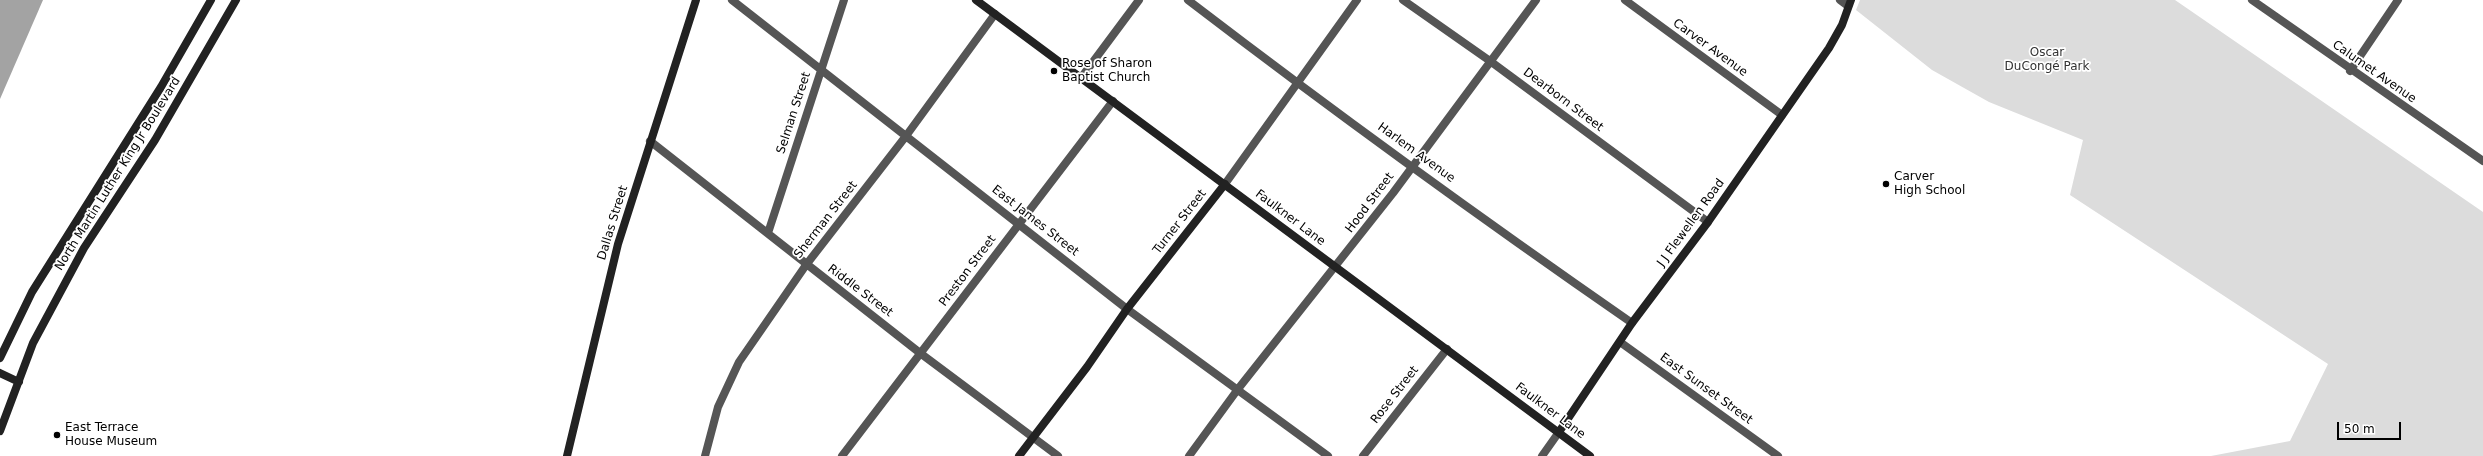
<!DOCTYPE html>
<html>
<head>
<meta charset="utf-8">
<style>
	body { margin:0 }
	#map { position:relative; width:2483px; height:456px; overflow:hidden; background:#fff; font-family:"DejaVu Sans",sans-serif }
	canvas { display:block }
	.scale { position:absolute; left:2337px; top:422px; width:64px; height:18px; box-sizing:border-box; border:2px solid #000; border-top:0; padding-left:5px; font-size:12px; line-height:14px; white-space:nowrap; color:#000; -webkit-text-stroke:3px #fff; paint-order:stroke }
</style>
</head>
<body>
<div id="map">
<canvas width="2483" height="456"></canvas>
<div class="scale">50 m</div>
</div>
<script>
const context = document.querySelector('canvas').getContext('2d');
context.lineJoin = 'round';
function fill(path, color) { context.fillStyle = color; context.fill(path, 'evenodd'); }
function stroke(path, color, width, dash) { context.strokeStyle = color; context.lineWidth = width; context.lineCap = dash ? 'butt' : 'round'; context.setLineDash(dash || []); context.stroke(path); }
function write(font, color, halo, rows, align = 'center') {
  context.font = font + ' "DejaVu Sans",sans-serif'; context.lineWidth = 3.5; context.setLineDash([]); context.textBaseline = 'middle'; context.strokeStyle = halo; context.fillStyle = color; for (const [text, x, y, turn = 0] of rows) {
    context.save(); context.translate(x, y); context.rotate((+turn || 0) * Math.PI / 180); context.textAlign = isNaN(turn) ? turn : align; if (halo) context.strokeText(text, 0, 0); context.fillText(text, 0, 0); context.restore();
  }
}
const green = new Path2D(`
	M1860,0H2175L2483,212V456H2211L2290,441L2328,364L2070,195L2083,140L1989,102L1932,70L1856,10Z`);
const water = new Path2D(`
	M0,0H43L0,99Z`);
const street = new Path2D(`
	M732,0L1127,309L1328,456
	M1188,0C1333,111 1482,219 1632,323
	M1403,0L1490,61L1708,222
	M1625,0L1782,115
	M1840,0L1848,6
	M2252,0L2483,161
	M2350,71L2398,0
	M1081,78L1139,0
	M650,141L920,353L1058,456
	M1225,184L1357,0
	M768,233L844,0
	M1620,342L1778,456
	M705,456L718,407L739,362L806,265L906,136L995,14
	M842,456L1113,101
	M1189,456L1238,389L1393,193L1536,0
	M1363,456L1447,349
	M1542,456L1559,432`);
const secondary = new Path2D(`
	M976,0L1590,456
	M0,358L32,292L161,87L211,0
	M0,373L19,382
	M0,431L33,343L84,248L155,140L236,0
	M1559,432L1632,323L1708,222L1829,48L1842,25L1851,0
	M567,456L618,244L696,0
	M1019,456L1087,367L1127,309L1225,184`);
const markers = [
	[1054,71,4,"#000"],
	[1886,184,4,"#000"],
	[57,435,4,"#000"]
];
const streetNames = [
	["Carver Avenue",1710,48,36],
	["Calumet Avenue",2374,72,35],
	["Dearborn Street",1563,100,37],
	["Selman Street",794,113,-72],
	["Harlem Avenue",1416,153,36],
	["North Martin Luther King Jr Boulevard",118,174,-58],
	["Hood Street",1370,203,-53],
	["Faulkner Lane",1290,218,37],
	["Sherman Street",826,220,-52],
	["East James Street",1035,221,38],
	["Turner Street",1180,222,-52],
	["Dallas Street",613,223,-73],
	["J J Flewellen Road",1691,223,-54],
	["Preston Street",968,271,-53],
	["Riddle Street",860,291,37],
	["East Sunset Street",1706,389,36],
	["Rose Street",1395,395,-52],
	["Faulkner Lane",1550,411,37]
];
const parkNames = [
	["Oscar",2047,53],
	["DuCongé Park",2047,67]
];
const poiNames = [
	["Rose of Sharon",1062,64],
	["Baptist Church",1062,78],
	["Carver",1894,177],
	["High School",1894,191],
	["East Terrace",65,428],
	["House Museum",65,442]
];
fill(green, '#dcdcdc');
fill(water, '#a3a3a3');
stroke(street, '#555', 8);
stroke(secondary, '#222', 8);
for (const [x, y, r, color] of markers) { const dot = new Path2D(); dot.arc(x, y, r, 0, 2 * Math.PI); context.fillStyle = color; context.fill(dot); stroke(dot, '#fff', 1.5); }
write('12px', '#000', '#fff', streetNames);
write('12px', '#333', '#fff', parkNames);
write('12px', '#000', '#fff', poiNames, 'left');
</script>
</body>
</html>
